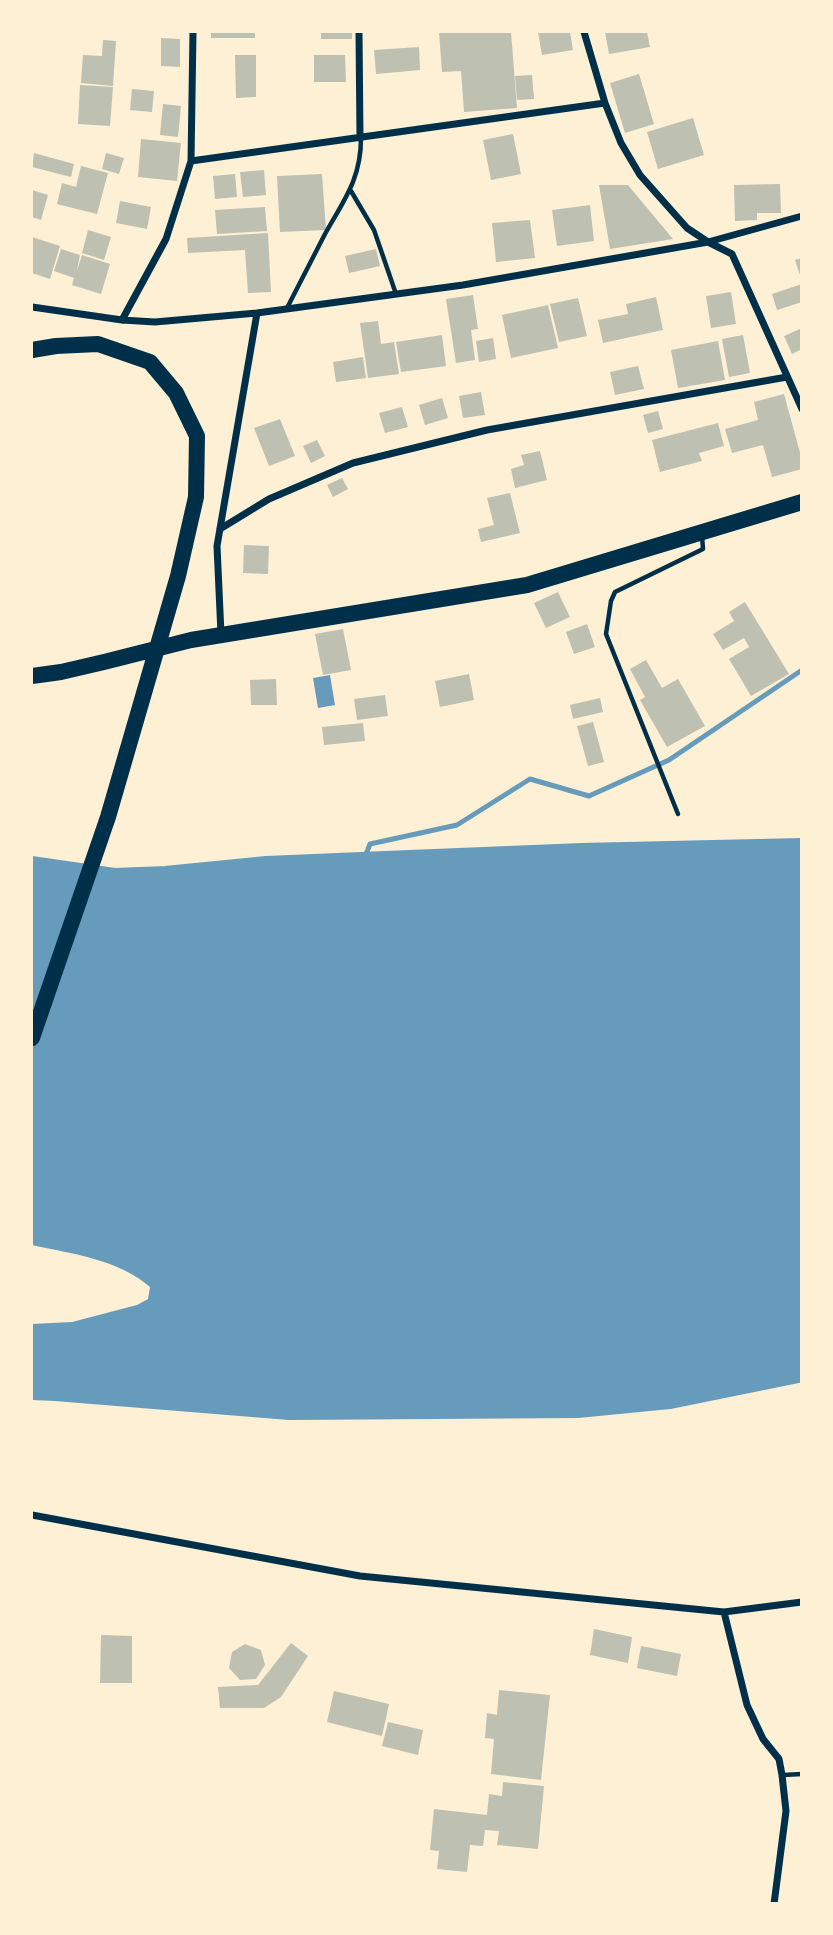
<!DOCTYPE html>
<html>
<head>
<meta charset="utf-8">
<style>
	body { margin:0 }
	#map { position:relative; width:833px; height:1935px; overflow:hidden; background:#fdf0d5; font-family:"Source Sans 3",sans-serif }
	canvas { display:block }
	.frame { position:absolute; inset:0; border:33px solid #fdf0d5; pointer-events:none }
</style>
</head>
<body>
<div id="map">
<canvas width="833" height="1935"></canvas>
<div class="frame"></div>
</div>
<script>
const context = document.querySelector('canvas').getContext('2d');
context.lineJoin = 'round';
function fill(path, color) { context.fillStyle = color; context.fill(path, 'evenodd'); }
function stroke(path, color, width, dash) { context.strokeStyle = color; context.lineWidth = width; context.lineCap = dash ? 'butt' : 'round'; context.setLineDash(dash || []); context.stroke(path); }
const water = new Path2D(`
	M330,675L335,705L318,708L313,678Z
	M801,853V1367L669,1394L577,1403L290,1405L56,1386L32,1385V1324L72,1322L137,1305L148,1299L150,1287C118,1259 72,1254 32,1245V871L115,883L166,881L267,871L361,867L582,858Z`);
const stream = new Path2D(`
	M359,872L370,844L457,825L530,779L589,796L669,760L802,670`);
const river = new Path2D(`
	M32,871L115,883L166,881L267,871L361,867L582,858L802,853
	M32,1385L56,1386L290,1405L577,1403L669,1394L802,1367`);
const building = new Path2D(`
	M211,32H255V38H211Z
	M321,32H352V39H321Z
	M439,32H511L517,108L464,112L461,71L442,72Z
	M538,32H570L573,50L542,55Z
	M605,32H647L650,47L609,54Z
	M161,38L180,39V67L161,66Z
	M103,40L116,41L113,86L81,83L83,55L102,56Z
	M419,47L420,70L376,74L374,50Z
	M235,55H256V97L236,98Z
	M314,55H345L346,82H314Z
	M639,74L654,124L625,133L610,83Z
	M532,75L534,99L517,100L515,76Z
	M80,85L113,87L110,126L78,124Z
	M132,89L154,91L152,112L130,110Z
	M163,104L181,106L178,137L160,135Z
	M693,118L704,155L658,169L647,132Z
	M513,134L521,174L491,180L483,140Z
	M141,139L181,143L177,181L138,177Z
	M34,153L74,164L71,177L32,167Z
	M106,153L124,158L119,174L102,169Z
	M81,166L108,173L97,214L57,204L62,183L76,187Z
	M264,170L266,195L243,197L240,172Z
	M235,174L237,197L215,199L213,176Z
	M322,174L326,230L280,232L277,176Z
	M780,184L781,213H757V220L735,221L734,185Z
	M599,185H628L673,239L610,249Z
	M32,190L48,195L41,220L32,217Z
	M120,201L151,207L147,229L116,223Z
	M590,205L594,241L557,246L552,210Z
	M265,207L267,231L217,234L215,210Z
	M530,220L535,258L496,262L492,223Z
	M88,230L111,237L104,260L82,253Z
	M268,233L271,292L248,293L245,250L188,253L187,238Z
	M32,237L60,246L50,279L32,273Z
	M61,249L80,255L77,270L82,255L110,264L101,294L72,285L74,278L54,271Z
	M376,249L380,266L349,273L345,256Z
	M802,258V278H801L795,260Z
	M802,284V302L777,310L772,294Z
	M731,292L736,324L711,328L706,296Z
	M473,295L478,329L471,330L475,360L456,363L446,299Z
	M656,297L663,330L603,343L598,320L628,314L626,304Z
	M578,298L587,336L559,342L550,304Z
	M548,305L558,348L511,358L502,315Z
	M378,321L381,344L394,342L399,374L368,378L360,323Z
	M802,328V349L792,354L784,336Z
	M442,335L446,366L401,372L396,342Z
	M743,335L750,373L729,377L722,339Z
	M493,338L496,359L479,362L476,341Z
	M718,341L725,380L678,388L671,350Z
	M363,357L366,378L336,382L333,362Z
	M638,366L644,389L615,395L610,372Z
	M481,392L485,415L463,418L459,396Z
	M784,394L802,460V469L772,477L763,445L732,453L725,429L758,420L754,402Z
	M442,398L448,418L425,425L419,405Z
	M402,407L408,427L385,433L379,413Z
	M658,411L663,429L648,433L643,415Z
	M280,419L295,456L269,466L254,428Z
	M718,423L724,446L699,453L702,461L660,472L652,440Z
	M317,440L325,456L311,463L303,446Z
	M540,451L547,480L515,488L511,469L524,465L521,455Z
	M342,478L348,489L333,497L327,485Z
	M510,493L520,533L481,542L478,529L494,525L487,498Z
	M244,545L269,546L268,574L243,573Z
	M558,592L570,617L546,628L534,603Z
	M745,602L789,674L751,696L729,659L749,647L744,638L723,650L713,634L734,621L729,612Z
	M587,624L595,647L574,654L566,632Z
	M343,629L351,670L323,675L315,634Z
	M646,660L662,688L678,679L705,726L667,747L640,700L645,697L630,669Z
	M469,674L474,700L440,707L435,681Z
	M276,679L277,705H251L250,680Z
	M385,695L388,716L357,720L354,699Z
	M600,698L603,712L573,719L570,705Z
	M593,722L604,762L588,766L577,726Z
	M363,723L365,741L324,745L322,727Z
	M594,1629L632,1637L628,1663L590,1655Z
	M101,1635L132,1636V1683H100Z
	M291,1643L308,1656L281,1697L264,1708H220L218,1687L258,1685Z
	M245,1644L261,1650L265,1665L256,1679L240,1680L229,1668L232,1652Z
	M641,1646L681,1654L677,1676L637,1668Z
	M499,1690L550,1695L541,1780L491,1774L494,1739L485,1738L487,1713L497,1715Z
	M334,1691L389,1704L382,1736L327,1722Z
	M388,1722L423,1730L418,1755L382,1746Z
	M503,1782L544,1786L538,1849L497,1845L499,1831L485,1830L483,1846L470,1845L467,1872L437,1869L439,1851L430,1850L434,1809L487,1815L489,1794L502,1796Z`);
const service = new Path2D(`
	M351,191L374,230L396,294
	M287,308C300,283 312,259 325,234C344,200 361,179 361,138
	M678,814L606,634L611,601L615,592L703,549L702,536
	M783,1775L802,1774`);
const minor = new Path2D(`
	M359,32L360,138
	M584,32L605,103L621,143L640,175L687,228L708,242L732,254L802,409
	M191,161L605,103
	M32,307L122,320L155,322L257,313L463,285L708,242L802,216
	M122,320L166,239L191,161L193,32
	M220,529L269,499L353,463L487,430L787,377
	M221,634L217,546L257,313
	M32,1515L360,1576L724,1612L802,1602
	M724,1612L747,1705L763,1739L779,1759L782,1775L786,1811L774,1904`);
const trunk = new Path2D(`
	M32,350L56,346L98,344L150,362L176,393L197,436L196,497L178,576L108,817L32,1038
	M32,676L61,672L104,662L191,640L527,585L802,502`);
fill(water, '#669bbc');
stroke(stream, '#669bbc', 5);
stroke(river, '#669bbc', 30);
fill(building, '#bec0b2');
stroke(service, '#003049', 4.5);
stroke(minor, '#003049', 7);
stroke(trunk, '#003049', 16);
</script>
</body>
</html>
